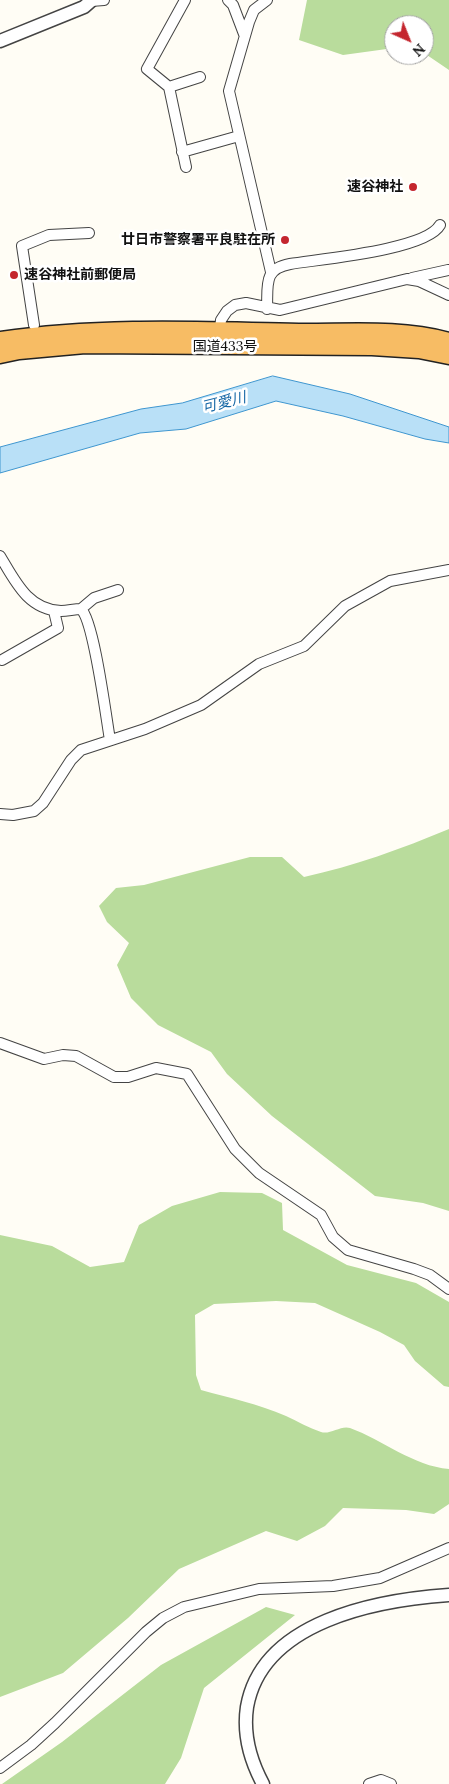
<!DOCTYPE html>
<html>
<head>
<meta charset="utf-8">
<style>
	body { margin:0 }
	#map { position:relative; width:449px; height:1784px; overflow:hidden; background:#fffdf5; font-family:Lora,serif }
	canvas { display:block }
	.north { position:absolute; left:384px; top:15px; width:50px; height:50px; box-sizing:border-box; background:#fff; border:1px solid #a0a0a0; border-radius:50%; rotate:136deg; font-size:14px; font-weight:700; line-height:20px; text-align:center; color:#111 }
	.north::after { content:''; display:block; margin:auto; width:18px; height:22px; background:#c4262e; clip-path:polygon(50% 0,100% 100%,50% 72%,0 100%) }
</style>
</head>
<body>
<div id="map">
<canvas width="449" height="1784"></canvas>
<div class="north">N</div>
</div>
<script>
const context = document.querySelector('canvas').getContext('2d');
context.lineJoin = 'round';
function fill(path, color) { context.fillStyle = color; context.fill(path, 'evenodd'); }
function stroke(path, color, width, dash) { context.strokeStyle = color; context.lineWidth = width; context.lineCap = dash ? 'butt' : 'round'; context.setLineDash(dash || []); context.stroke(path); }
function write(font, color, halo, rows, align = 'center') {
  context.font = font + ' Lora,"Noto Sans JP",serif'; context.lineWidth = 5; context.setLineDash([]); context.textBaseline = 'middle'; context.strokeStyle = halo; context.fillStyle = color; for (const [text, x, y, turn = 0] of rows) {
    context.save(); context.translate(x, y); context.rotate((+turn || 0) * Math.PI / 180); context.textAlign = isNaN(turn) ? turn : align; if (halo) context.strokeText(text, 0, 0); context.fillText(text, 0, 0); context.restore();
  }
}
const forest = new Path2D(`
	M307,0H449V70L424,53V25H394V48L343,55L299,40Z
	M449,829V1211L423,1203L375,1196L272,1116L227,1074L211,1052L158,1025L131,998L117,965L129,943L107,922L99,906L116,888L144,885L250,857H282L304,877C354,866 401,849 449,829Z
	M220,1192L262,1193L282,1203L283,1230L347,1265L416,1283L449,1302V1387L444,1386L415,1361L404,1345L380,1332L315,1303L276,1301L214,1304L195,1315L196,1375L201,1390C230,1398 258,1404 286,1416C297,1421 309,1428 321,1432C330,1435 341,1425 350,1428C383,1440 413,1466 449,1469V1504L434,1514L406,1510L343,1508L325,1526L297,1541L266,1531L179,1569L128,1618L63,1673L0,1697V1235L52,1246L90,1267L124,1262L139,1225L172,1206Z
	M266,1607L295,1615L204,1688L181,1758L165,1784H2L62,1742L161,1665Z`);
const water = new Path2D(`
	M273,376L350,394L449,427V443L425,439L343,416L276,401L186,429L140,433L0,473V447L141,409L182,403Z`);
const minor = new Path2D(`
	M185,0L147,69L169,87L186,167
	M228,0L233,5L244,34
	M267,0L254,10L249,22L229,91L271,272
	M91,1L104,0
	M169,87L200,77
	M182,152L239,136
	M412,278L448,270
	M267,309C268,285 263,269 290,264C320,259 426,250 440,225
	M34,325L22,246L49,235L89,233
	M219,335L221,320L227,311L235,305L246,303L280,310L407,279L419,281L449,295
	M0,556C15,581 28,610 61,611C68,611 74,609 81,609C94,621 106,717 110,740
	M81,609L94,598L118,590
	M2,660L58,628L54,611
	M0,814L13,815L34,811L43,803L71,760L81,750L145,729L201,705L259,664L304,646L345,606L390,581L449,570
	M0,1043L44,1059L63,1055L76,1056L114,1077H128L156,1068L187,1074L235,1149L259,1173L321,1215L333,1237L348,1250L414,1269L430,1275L449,1289
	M0,1768L31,1745L55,1723L146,1632L163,1618L184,1607L259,1589L333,1586L380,1578L449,1548
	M369,1784L381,1780L391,1784`);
const tertiary = new Path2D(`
	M0,41L84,7L92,0
	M263,1784C250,1760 243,1734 247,1707C262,1621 377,1600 449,1595`);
const trunk = new Path2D(`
	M0,340C100,325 205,330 306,332C352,332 404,328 449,341
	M0,355L19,351L85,345L372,347L419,350L449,356`);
const markers = [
	[413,187,5,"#c4262e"],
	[285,240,5,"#c4262e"],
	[14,275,5,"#c4262e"]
];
const poiNames = [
	["速谷神社",403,187],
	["廿日市警察署平良駐在所",275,240],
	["速谷神社前郵便局",24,275,"left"]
];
const streetNames = [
	["国道433号",225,347]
];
const waterNames = [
	["可愛川",224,403,-14]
];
fill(forest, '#b9dc9c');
fill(water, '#b9e0f7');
stroke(water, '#3f96cf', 1);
stroke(minor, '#444', 12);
stroke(tertiary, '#444', 15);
stroke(trunk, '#222', 19);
stroke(minor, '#fff', 10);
stroke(tertiary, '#fff', 12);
stroke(trunk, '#f7bc64', 16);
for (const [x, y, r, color] of markers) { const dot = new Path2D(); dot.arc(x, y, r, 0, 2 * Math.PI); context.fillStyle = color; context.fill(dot); stroke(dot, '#fff', 2); }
write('bold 14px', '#111', '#fff', poiNames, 'right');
write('14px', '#111', '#fff', streetNames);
write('italic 15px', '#1768a6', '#fff', waterNames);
</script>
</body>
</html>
